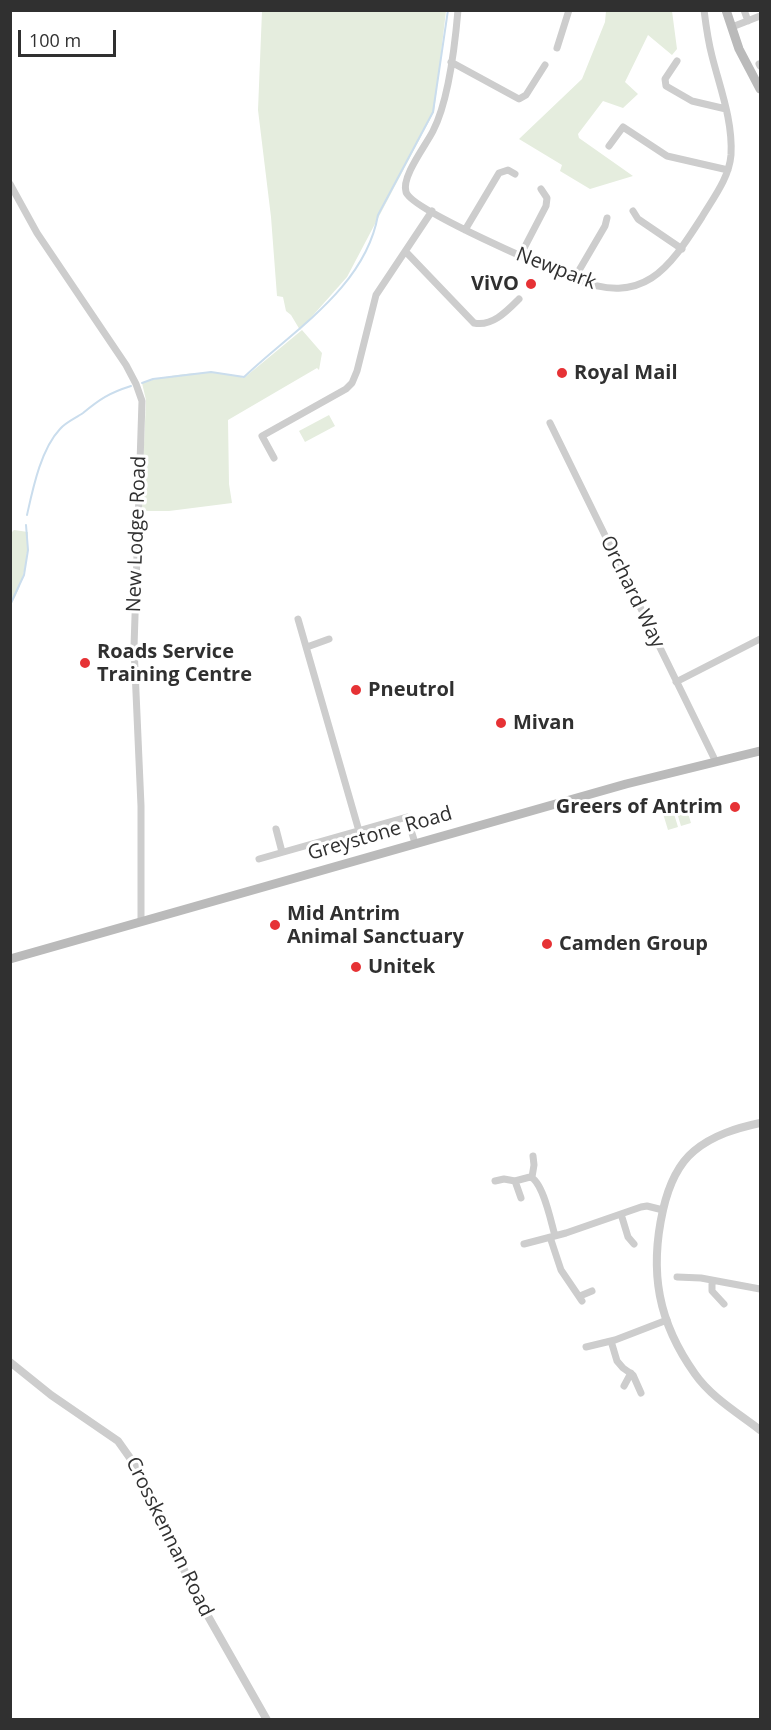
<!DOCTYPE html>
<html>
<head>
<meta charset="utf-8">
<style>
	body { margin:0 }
	#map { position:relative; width:771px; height:1730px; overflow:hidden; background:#fff; font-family:"Open Sans",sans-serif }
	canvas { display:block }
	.frame { position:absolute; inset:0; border:12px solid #303030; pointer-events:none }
	.scale { position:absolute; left:18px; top:30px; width:98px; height:27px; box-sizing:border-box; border:3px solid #303030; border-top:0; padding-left:8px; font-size:18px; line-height:21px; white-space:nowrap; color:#303030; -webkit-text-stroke:4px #fff; paint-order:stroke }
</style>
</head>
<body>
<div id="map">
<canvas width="771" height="1730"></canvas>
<div class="frame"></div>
<div class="scale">100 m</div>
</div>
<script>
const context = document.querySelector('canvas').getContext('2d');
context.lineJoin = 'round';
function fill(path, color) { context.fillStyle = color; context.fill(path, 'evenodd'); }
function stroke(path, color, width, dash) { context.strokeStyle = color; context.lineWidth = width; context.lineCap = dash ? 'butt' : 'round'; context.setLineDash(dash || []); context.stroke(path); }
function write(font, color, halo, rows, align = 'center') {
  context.font = font + ' "Open Sans",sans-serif'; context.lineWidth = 6; context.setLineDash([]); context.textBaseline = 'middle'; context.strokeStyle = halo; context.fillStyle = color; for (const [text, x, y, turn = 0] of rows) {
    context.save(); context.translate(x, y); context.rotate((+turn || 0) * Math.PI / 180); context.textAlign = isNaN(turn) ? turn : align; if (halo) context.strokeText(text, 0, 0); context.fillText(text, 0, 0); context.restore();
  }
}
const green = new Path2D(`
	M262,11H446L434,112L347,277L300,330L291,315L286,311L283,297L277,296L271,217L258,110Z
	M606,11H672L677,49L672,55L648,35L625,82L638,94L623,108L603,101L578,134L579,138L633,176L590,189L560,171L562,165L519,139L582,79L605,22Z
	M302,330L322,353L319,370L317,368L228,420L229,484L232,503L169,511H141L146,400L142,383C170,374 216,368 244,378Z
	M329,415L335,426L305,442L299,431Z
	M14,530L28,532C28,557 24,583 11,605L10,534Z
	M684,800L691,823L681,826L674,803Z
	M671,804L678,827L668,830L661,807Z`);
const stream = new Path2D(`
	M142,383L153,379L211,372L244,377C293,330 365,288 378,215L433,112L448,10
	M27,515C33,488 41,449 60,429C66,422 76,418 83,413C100,399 109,393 131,386
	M10,605L24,575L28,550L26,525`);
const minor = new Path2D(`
	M458,10C455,45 449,100 433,131C426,145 401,177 406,192C411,210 550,269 574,279C644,306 668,270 702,217C714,197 729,178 731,155C733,121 720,88 712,56C708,41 706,26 704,10
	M744,10L748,21
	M732,27L760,16
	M557,48L569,10
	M677,61L665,79L666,86L692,101L726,109
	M451,62L519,99L526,95L545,65
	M759,64L760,66
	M609,146L623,127L667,156L728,170
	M10,184L37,233L126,365L136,384L142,401L134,647L141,806V921
	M633,211L638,219L682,249
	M465,230L499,173L508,170L515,174
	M406,252L474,323C492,327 507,311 519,299
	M520,256L546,206L547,198L541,189
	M574,279L605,226L607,218
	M550,423L715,760
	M274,458L262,436L346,389L352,383L357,371L376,295L432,211
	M298,619L359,831
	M307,647L329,639
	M676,682L760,639
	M276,829L282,852
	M259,859L407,817L415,843
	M532,1177L534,1165L533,1156
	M495,1181L504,1179L515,1181L530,1177C543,1181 551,1222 555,1236
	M515,1181L521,1198
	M621,1214L628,1237L634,1244
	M550,1237L561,1270L582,1301
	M524,1244L566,1233L641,1207L647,1206L663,1210
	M677,1277L701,1278L760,1289
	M712,1281V1291L724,1304
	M580,1296L592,1291
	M611,1341L617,1361L623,1368L633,1375L641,1393
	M586,1347L615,1340L667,1320
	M624,1386L631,1373`);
const tertiary = new Path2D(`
	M760,1123C737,1128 713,1135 694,1151C676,1166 668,1188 663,1210C649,1272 658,1322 695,1374C711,1397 738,1413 760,1430
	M10,1362L51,1395L118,1441L135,1465L155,1503L192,1588L267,1720`);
const secondary = new Path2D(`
	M726,10L739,49L760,89
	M10,959L626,784L760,751`);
const markers = [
	[531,284,6,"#e63235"],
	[562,373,6,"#e63235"],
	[85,663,6,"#e63235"],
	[356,690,6,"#e63235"],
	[501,723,6,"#e63235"],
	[735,807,6,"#e63235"],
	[275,925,6,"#e63235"],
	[547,944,6,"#e63235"],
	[356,967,6,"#e63235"]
];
const streetNames = [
	["Newpark",556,269,21],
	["New Lodge Road",137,534,-88],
	["Orchard Way",632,592,64],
	["Greystone Road",380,834,-16],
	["Crosskennan Road",169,1537,64]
];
const poiNames = [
	["ViVO",519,284,"right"],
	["Royal Mail",574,373],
	["Roads Service",97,652],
	["Training Centre",97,675],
	["Pneutrol",368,690],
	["Mivan",513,723],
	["Greers of Antrim",723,807,"right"],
	["Mid Antrim",287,914],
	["Animal Sanctuary",287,937],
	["Camden Group",559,944],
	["Unitek",368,967]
];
fill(green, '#e5edde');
stroke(stream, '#cadded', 2);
stroke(minor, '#cdcdcd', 7);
stroke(tertiary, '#cdcdcd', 8);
stroke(secondary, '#bababa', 9);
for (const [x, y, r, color] of markers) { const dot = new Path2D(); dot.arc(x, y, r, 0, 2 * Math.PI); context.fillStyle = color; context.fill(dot); stroke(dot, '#fff', 2); }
write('20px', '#303030', '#fff', streetNames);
write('bold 20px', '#303030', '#fff', poiNames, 'left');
</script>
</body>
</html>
